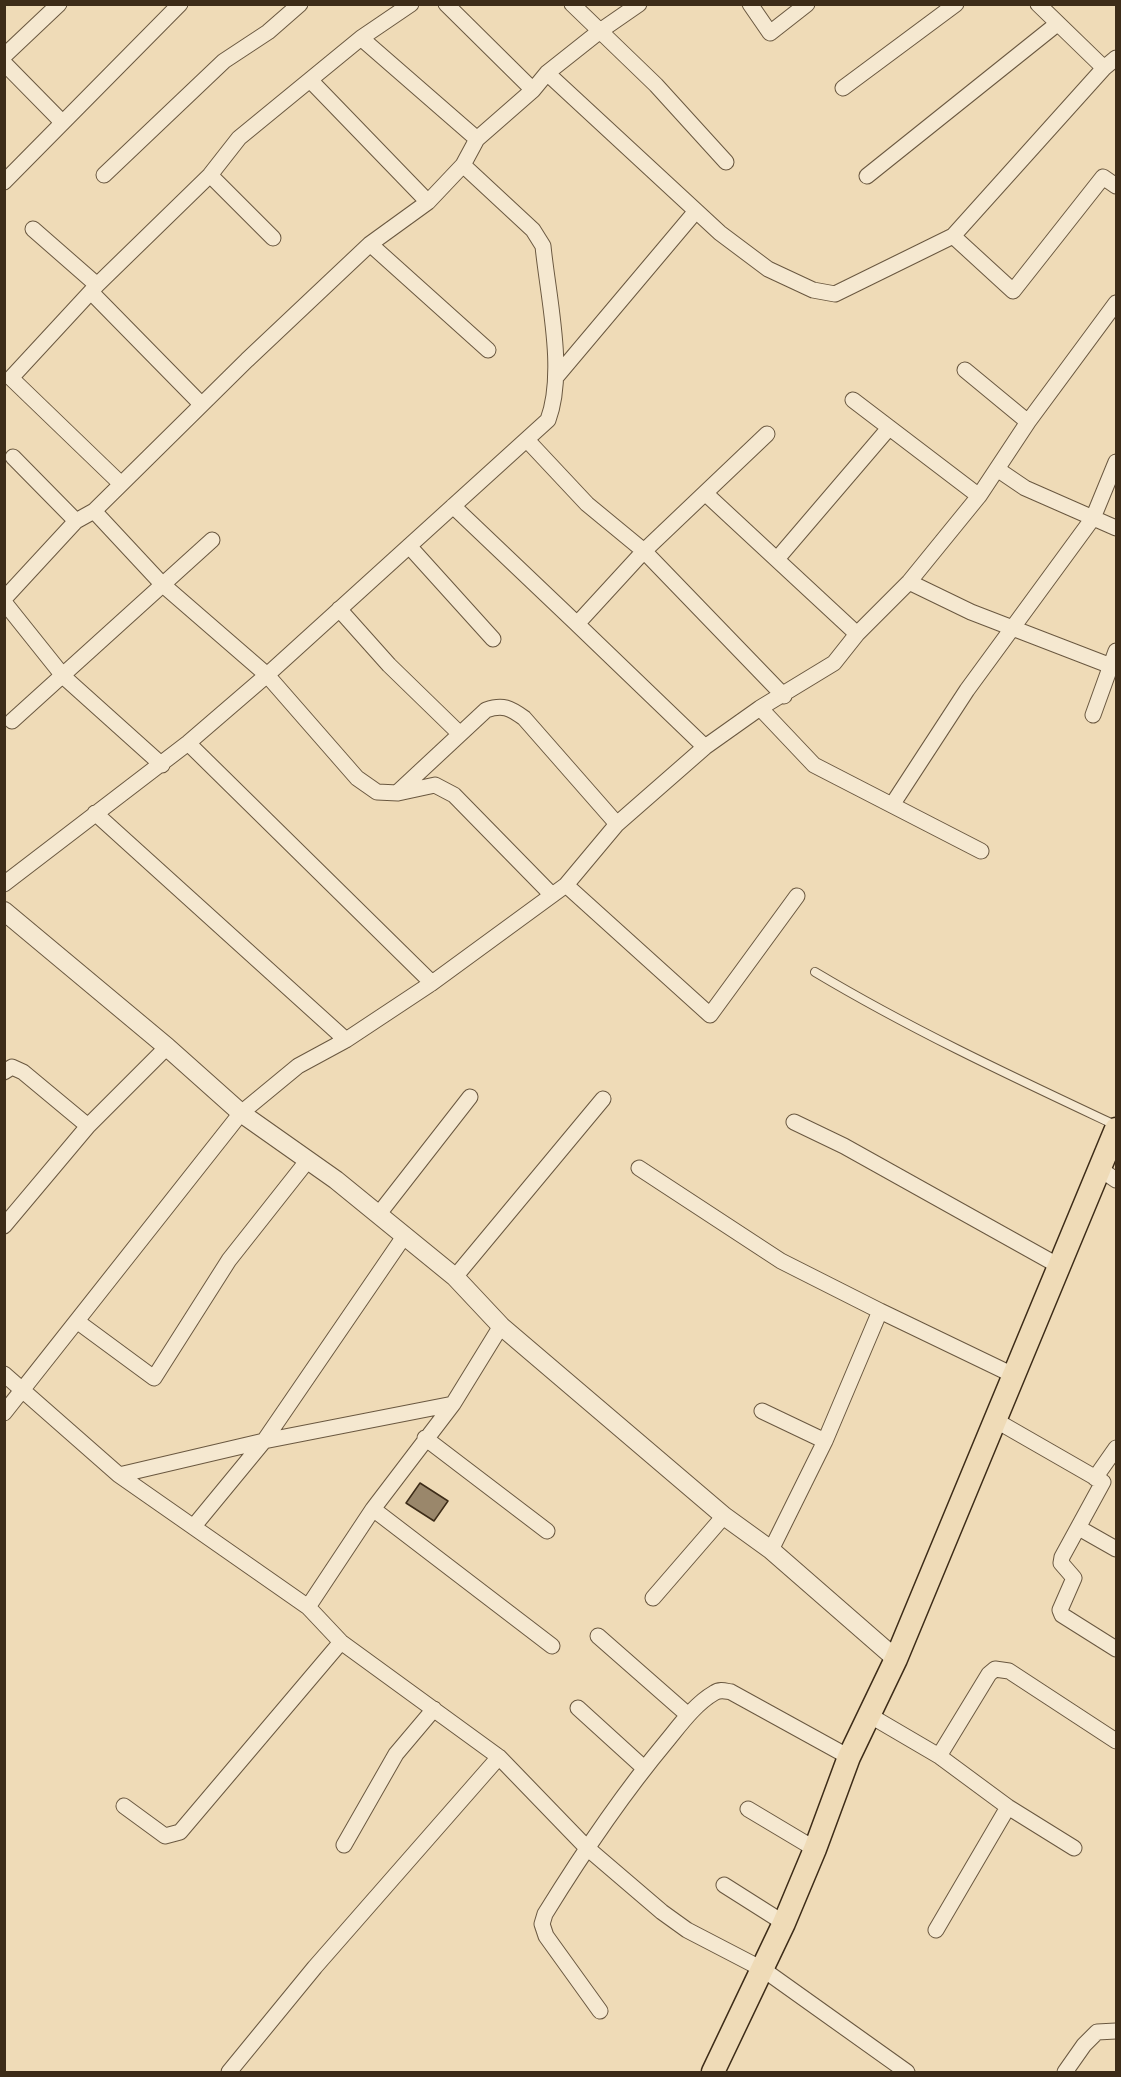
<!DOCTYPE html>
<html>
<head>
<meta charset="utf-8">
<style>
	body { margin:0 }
	#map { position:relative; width:1121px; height:2077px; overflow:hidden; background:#efdbb7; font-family:"Old Standard TT",serif }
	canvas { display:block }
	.frame { position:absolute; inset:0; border:6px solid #3d2c18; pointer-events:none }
</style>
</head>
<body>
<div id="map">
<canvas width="1121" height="2077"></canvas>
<div class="frame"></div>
</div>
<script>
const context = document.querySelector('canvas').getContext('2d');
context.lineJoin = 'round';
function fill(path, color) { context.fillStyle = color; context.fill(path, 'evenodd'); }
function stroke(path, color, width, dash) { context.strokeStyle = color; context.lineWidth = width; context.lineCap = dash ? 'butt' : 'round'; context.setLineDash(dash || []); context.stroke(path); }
const building = new Path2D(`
	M420,1483L448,1501L434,1521L406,1503Z`);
const service = new Path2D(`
	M815,972C912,1030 1013,1077 1115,1125`);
const minor = new Path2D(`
	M446,4L533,90
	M639,4L600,31L656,85L726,162
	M750,4L770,33L807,4
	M1038,4L1104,68
	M361,38L477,139
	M4,56L59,4
	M4,63L62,122
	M547,73L720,233L768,269L813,290L835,294L953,236L1104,68L1116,58
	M310,80L428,202
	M843,88L956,4
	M104,175L224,61L268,32L300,4
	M210,175L273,238
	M867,176L1057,24
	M4,182L180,4
	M33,229L97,285
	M953,236L1013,291L1103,177L1116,186
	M370,244L488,350
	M91,292L201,404
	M965,370L1028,422
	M557,376L696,211
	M853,400L979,496
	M527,440L587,504L644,551L784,696
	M13,457L76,521
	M997,469L1025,488L1116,528
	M120,483L11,378L97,285L210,175L239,138L361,38L411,4
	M705,493L857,634
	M453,506L577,624
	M94,511L162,584L267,675L357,778L377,792L398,793L435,785L454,795L551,894
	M409,546L493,639
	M777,559L889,428
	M909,582L971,612L1111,666
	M4,599L76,521L94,511L247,360L370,244L428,202L463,165L477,139L533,90L547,73L600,31L572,4
	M4,602L64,677L162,765
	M339,609L389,665L460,734
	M760,708L814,765L981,851
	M1093,715L1116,651
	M12,721L212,540
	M188,743L432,983
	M705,747L577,624L644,551L767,434
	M399,791L486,710C503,704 510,708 524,718L617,824
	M892,805L967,690L1093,518L1116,462
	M95,813L346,1040
	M4,884L188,743L267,675L548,420C566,372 548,297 543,246L533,230L463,165
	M566,885L710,1015L797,896
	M4,1072L12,1067L23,1072L88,1126
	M794,1122L844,1146L1059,1266
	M639,1168L781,1261L880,1311
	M1100,1169L1116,1180
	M378,1215L470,1097
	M4,1226L88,1126L167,1047
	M455,1277L603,1099
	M78,1322L154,1378L229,1260L308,1160
	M501,1326L453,1404L373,1509L552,1646
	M4,1374L119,1475L308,1607L341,1642L499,1757L586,1847L662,1912L687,1930L764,1970L907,2072
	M762,1411L825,1441
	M4,1413L241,1113L298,1066L346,1040L432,983L566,885L617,824L705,747L760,708L834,663L857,634L909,582L979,496L1028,422L1116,303
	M995,1420L1103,1482L1062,1557L1061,1563L1074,1578L1060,1610L1062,1615L1116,1649
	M425,1438L547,1531
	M119,1475L264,1441L453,1404
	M1095,1478L1116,1448
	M194,1526L264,1441L405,1235
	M1079,1528L1116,1549
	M771,1550L825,1441L880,1311L1013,1375
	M653,1598L724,1516
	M308,1607L373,1509
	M598,1636L688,1715
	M578,1708L644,1768
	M869,1715L939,1756L1008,1807L1074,1848
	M939,1756L989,1674L995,1669L1009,1671L1116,1741
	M124,1806L165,1836L180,1832L341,1642
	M748,1809L815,1849
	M344,1845L396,1754L434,1709
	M724,1885L784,1923
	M936,1930L1008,1807
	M600,2011L546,1936L542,1924L545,1914C582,1854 621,1796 666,1742C680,1725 695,1704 714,1693C720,1689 725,1691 731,1692L849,1757
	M229,2072L315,1967L499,1757
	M1065,2072L1084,2045L1097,2032L1116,2031`);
const tertiary = new Path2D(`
	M4,911L167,1047L241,1113L336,1180L455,1277L501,1326L724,1516L771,1550L896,1659`);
const primary = new Path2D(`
	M713,2072L784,1923L815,1849L849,1757L896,1659L1116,1129`);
fill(building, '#9a876b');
stroke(building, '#3d2c18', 1.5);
stroke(service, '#6a5840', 10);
stroke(minor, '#6a5840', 17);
stroke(tertiary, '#6a5840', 20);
stroke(primary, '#3d2c18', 25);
stroke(service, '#f5e8d0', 8);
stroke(minor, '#f5e8d0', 15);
stroke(tertiary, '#f5e8d0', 18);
stroke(primary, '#efdbb7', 22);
</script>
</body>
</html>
